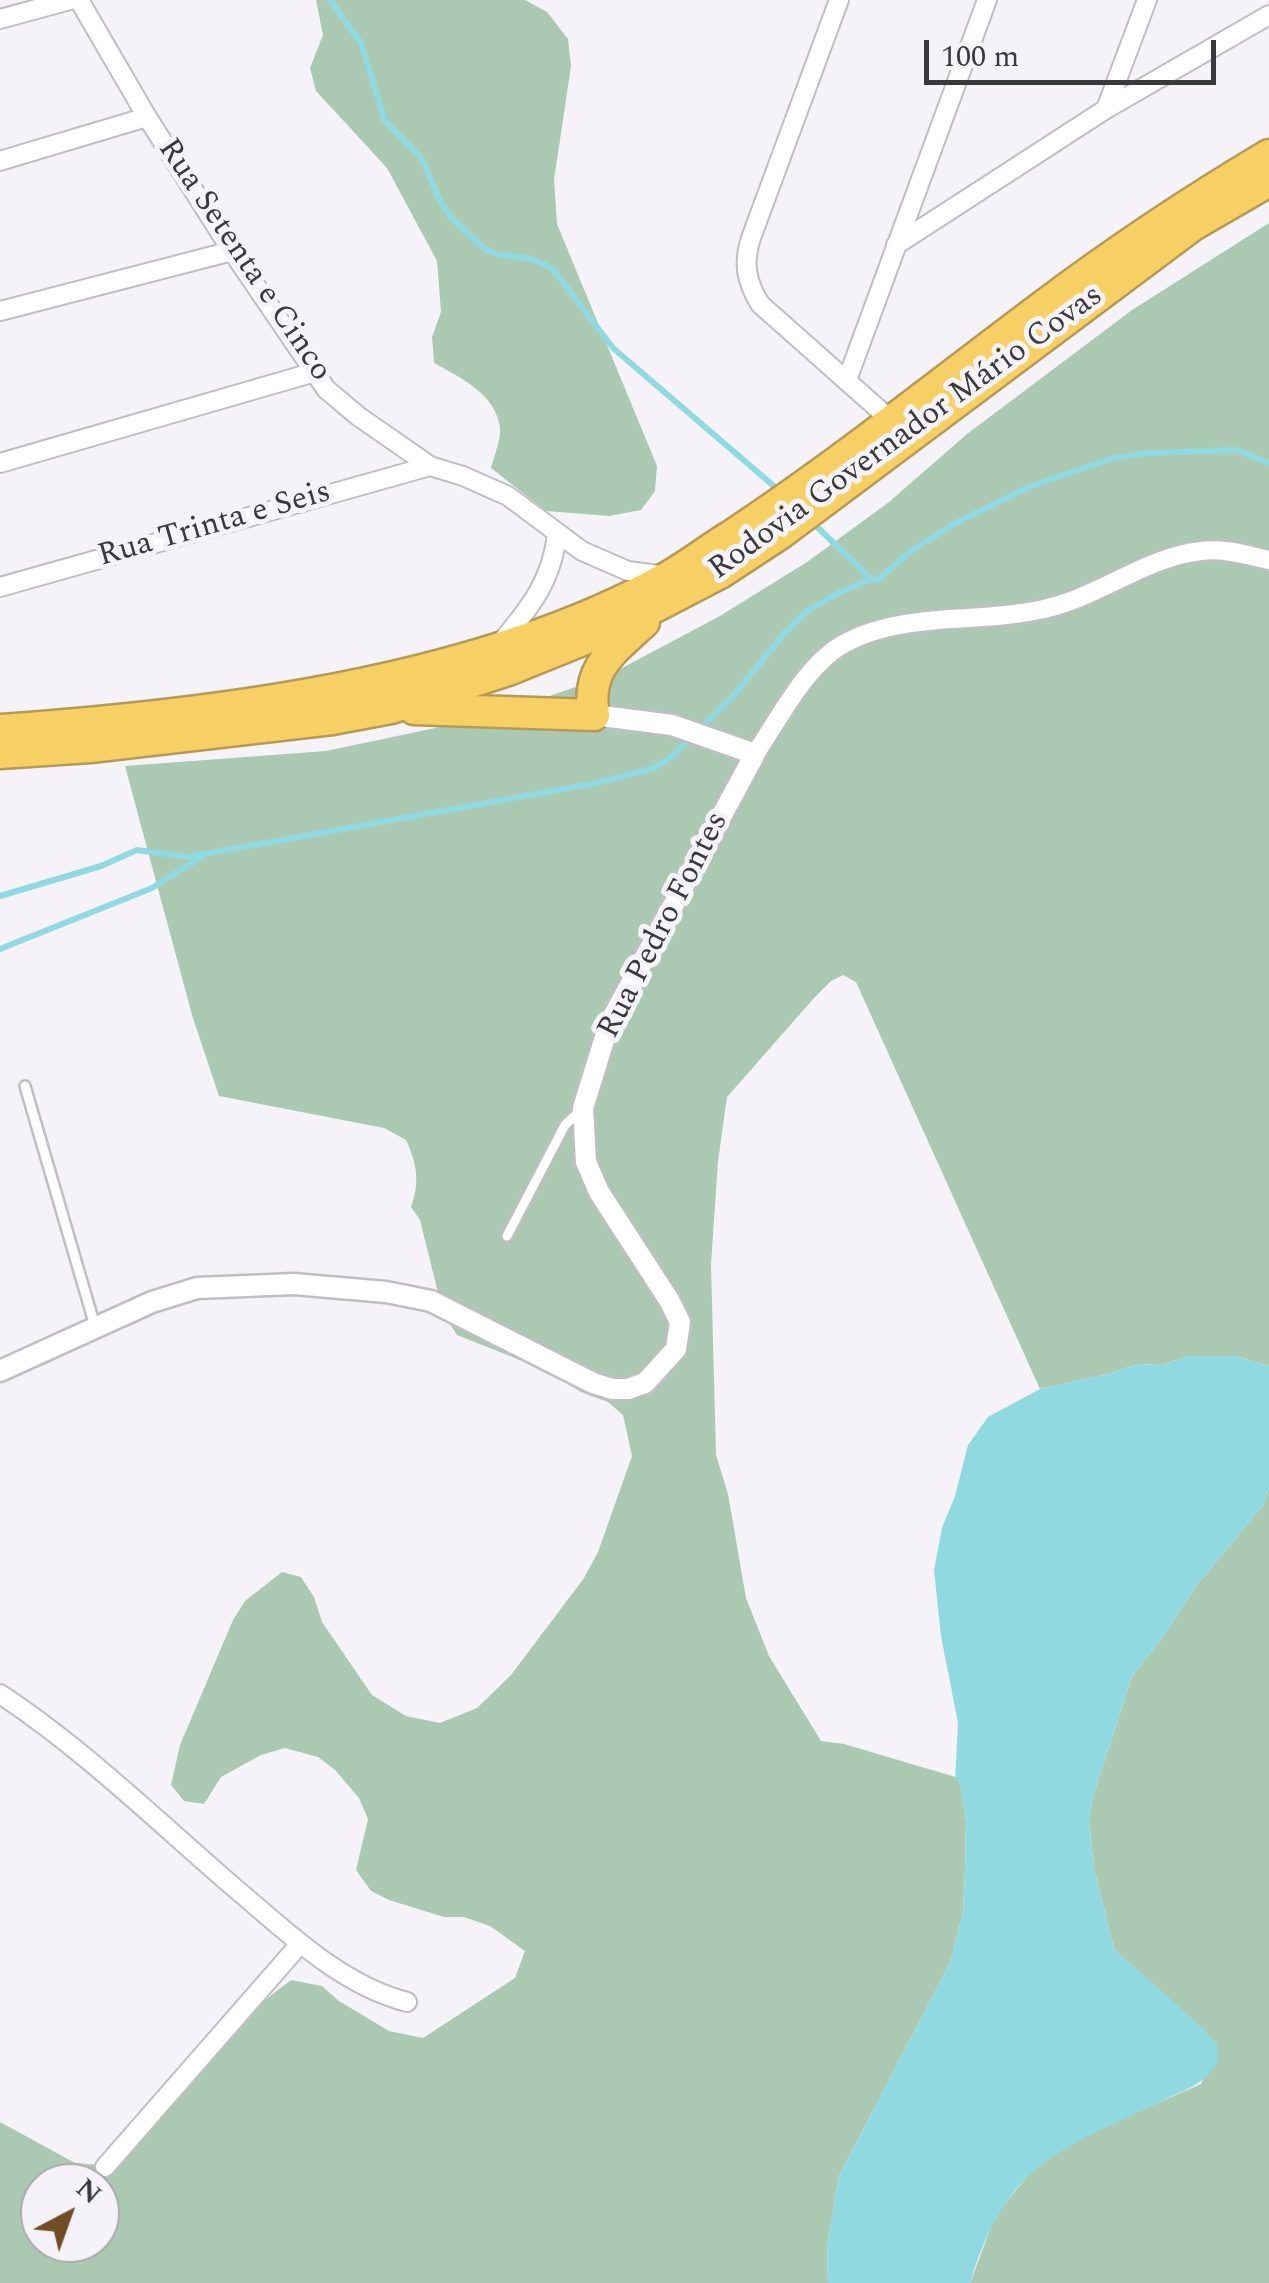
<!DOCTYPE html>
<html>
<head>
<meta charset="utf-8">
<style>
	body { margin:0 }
	#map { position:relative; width:1269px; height:2283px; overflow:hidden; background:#f5f3f7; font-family:Spectral,serif }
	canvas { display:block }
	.north { position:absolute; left:20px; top:2163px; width:100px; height:100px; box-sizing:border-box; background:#f5f3f7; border:2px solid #aaa9ac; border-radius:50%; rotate:41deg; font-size:28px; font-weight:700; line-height:40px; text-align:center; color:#3a393b }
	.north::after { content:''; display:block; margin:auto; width:35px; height:45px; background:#704d26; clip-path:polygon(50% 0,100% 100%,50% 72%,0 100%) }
	.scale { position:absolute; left:924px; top:40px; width:292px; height:45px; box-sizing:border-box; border:5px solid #3a393b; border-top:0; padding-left:12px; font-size:30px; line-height:35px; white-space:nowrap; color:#3a393b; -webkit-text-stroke:8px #f5f3f7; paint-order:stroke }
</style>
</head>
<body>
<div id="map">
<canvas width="1269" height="2283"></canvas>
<div class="north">N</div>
<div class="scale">100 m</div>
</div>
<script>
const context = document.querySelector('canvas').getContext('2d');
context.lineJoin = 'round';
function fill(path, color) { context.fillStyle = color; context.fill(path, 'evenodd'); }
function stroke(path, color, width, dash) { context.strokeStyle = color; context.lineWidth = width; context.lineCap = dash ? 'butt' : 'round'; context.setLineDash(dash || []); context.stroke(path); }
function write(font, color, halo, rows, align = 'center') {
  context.font = font + ' Spectral,serif'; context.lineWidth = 10; context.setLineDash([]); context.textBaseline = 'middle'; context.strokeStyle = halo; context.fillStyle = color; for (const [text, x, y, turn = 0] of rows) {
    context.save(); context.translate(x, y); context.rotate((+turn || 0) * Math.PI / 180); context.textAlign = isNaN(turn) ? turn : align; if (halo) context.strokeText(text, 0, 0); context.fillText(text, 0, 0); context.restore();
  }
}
const green = new Path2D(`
	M316,0H525L547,12L568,39L571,66L554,180L557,224L657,466L655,491L641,510L609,516L546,511L491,468C494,456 501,440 500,428C496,394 461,378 434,363L432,337L441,312L437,261L387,168L316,91L310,68L323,35Z
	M1269,223V1366L1235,1356H1188L1162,1365L1138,1364L1108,1374L1040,1389L856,982L843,975L831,981L815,997L727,1097L718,1161L711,1264L716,1455L728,1494L746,1598L769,1656L821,1741L844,1744L959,1778L966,1821L965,1870L963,1912L950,1963L839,2176L827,2244L828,2283H0V2122L75,2163L101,2165C162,2102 220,2032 291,1980L322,1986L339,2001L389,2031L423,2038L515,1978L525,1951L490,1926L464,1917H444L389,1900L371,1891L356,1870L368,1819L359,1798L335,1770L318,1757L285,1748L261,1755L221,1777L204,1804L184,1801L171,1785L180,1745L233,1620L245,1601L282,1572L301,1577L314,1597L322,1622L372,1695L406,1716L440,1723L477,1708L511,1675L584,1578L598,1552L632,1456L623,1415L608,1402L581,1392L545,1370L457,1335L443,1313L420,1220L411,1207C420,1183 417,1163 406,1140L384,1128L219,1096L192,1015L125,766L326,751L492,716L607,676L720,616L807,562L889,502L967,434L1132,310ZM40,2183H100V2243H40Z
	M1269,1488V2283H970L996,2214L1038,2164L1094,2131L1201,2084L1217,2044L1114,1949L1094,1868L1089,1821L1093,1796L1132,1676L1163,1637L1197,1585L1263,1505Z`);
const water = new Path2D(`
	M1188,1356H1235L1269,1366V1488L1263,1505L1197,1585L1163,1637L1132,1676L1093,1796L1089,1821L1094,1868L1114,1949L1202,2027L1217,2044L1218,2060C1206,2084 1187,2089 1164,2100C1058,2152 1008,2160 970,2283H828L827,2244L839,2176L950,1963L963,1912L965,1870L966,1821L959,1779L955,1781L958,1723L941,1636L934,1570L942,1528L955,1496L968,1445L988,1417L1040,1389L1108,1374L1138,1364L1162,1365Z`);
const stream = new Path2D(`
	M330,0L361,43L385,121L422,159L442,205L451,217L485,249L496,254L532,259L553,269L613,348L782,493
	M812,522L871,579
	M0,896L101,866L137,850L188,857L597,783L654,768L673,756L735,694L786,631L808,611L834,595L871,579L878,580L908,553L952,525L1029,487L1113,458L1148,453L1237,450L1269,463
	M0,949L152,888L203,856`);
const service = new Path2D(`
	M25,1086L95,1326
	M507,1236L565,1125L581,1110`);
const minor = new Path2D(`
	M79,0L147,117L232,251L326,389L358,416L430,466L463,476L508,496L582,551L628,571L666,576
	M839,0L751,238C743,263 746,281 760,304L893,422
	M0,19L70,0
	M1106,109L1147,0
	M0,161L147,117
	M896,245L1106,109L1269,15
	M0,311L232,251
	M847,380L987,0
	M0,463L315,372
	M0,587L430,466
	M498,646C528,610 552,582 557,534
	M755,754C780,718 806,663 847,642C914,608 995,627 1065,603C1110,588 1153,556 1201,551C1225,548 1246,555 1269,560
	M0,1694C85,1750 159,1823 236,1889C287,1932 341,1985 407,2002
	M105,2167L300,1944`);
const tertiary = new Path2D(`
	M0,1371L152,1302L197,1288L294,1284L386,1292L431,1301L593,1383L612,1389H628L645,1383L676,1349L680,1322L669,1300L599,1192L586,1162L583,1108L609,1024L755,754L672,725L594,715`);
const motorway = new Path2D(`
	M414,709L594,715C585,669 613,651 644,622
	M0,730C214,715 478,683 668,577C689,565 710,549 731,536C839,465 939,384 1042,307C1115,252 1190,202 1269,155
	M0,753L90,747L332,719L391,708L508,670L622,624L720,573L781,533L1193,225L1269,181`);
const streetNames = [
	["Rua Setenta e Cinco",243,261,56],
	["Rodovia Governador Mário Covas",907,434,-36],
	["Rua Trinta e Seis",215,526,-16],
	["Rua Pedro Fontes",665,926,-63]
];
fill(green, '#abc9b2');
fill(water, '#91d9e0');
stroke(stream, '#91d9e0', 6);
stroke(service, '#c0bec2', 14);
stroke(minor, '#c0bec2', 22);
stroke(tertiary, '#c0bec2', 25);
stroke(motorway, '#b49a56', 35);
stroke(service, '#fff', 9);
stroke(minor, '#fff', 18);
stroke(tertiary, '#fff', 20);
stroke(motorway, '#f6cf65', 30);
write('32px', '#3a393b', '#f5f3f7', streetNames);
</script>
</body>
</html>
